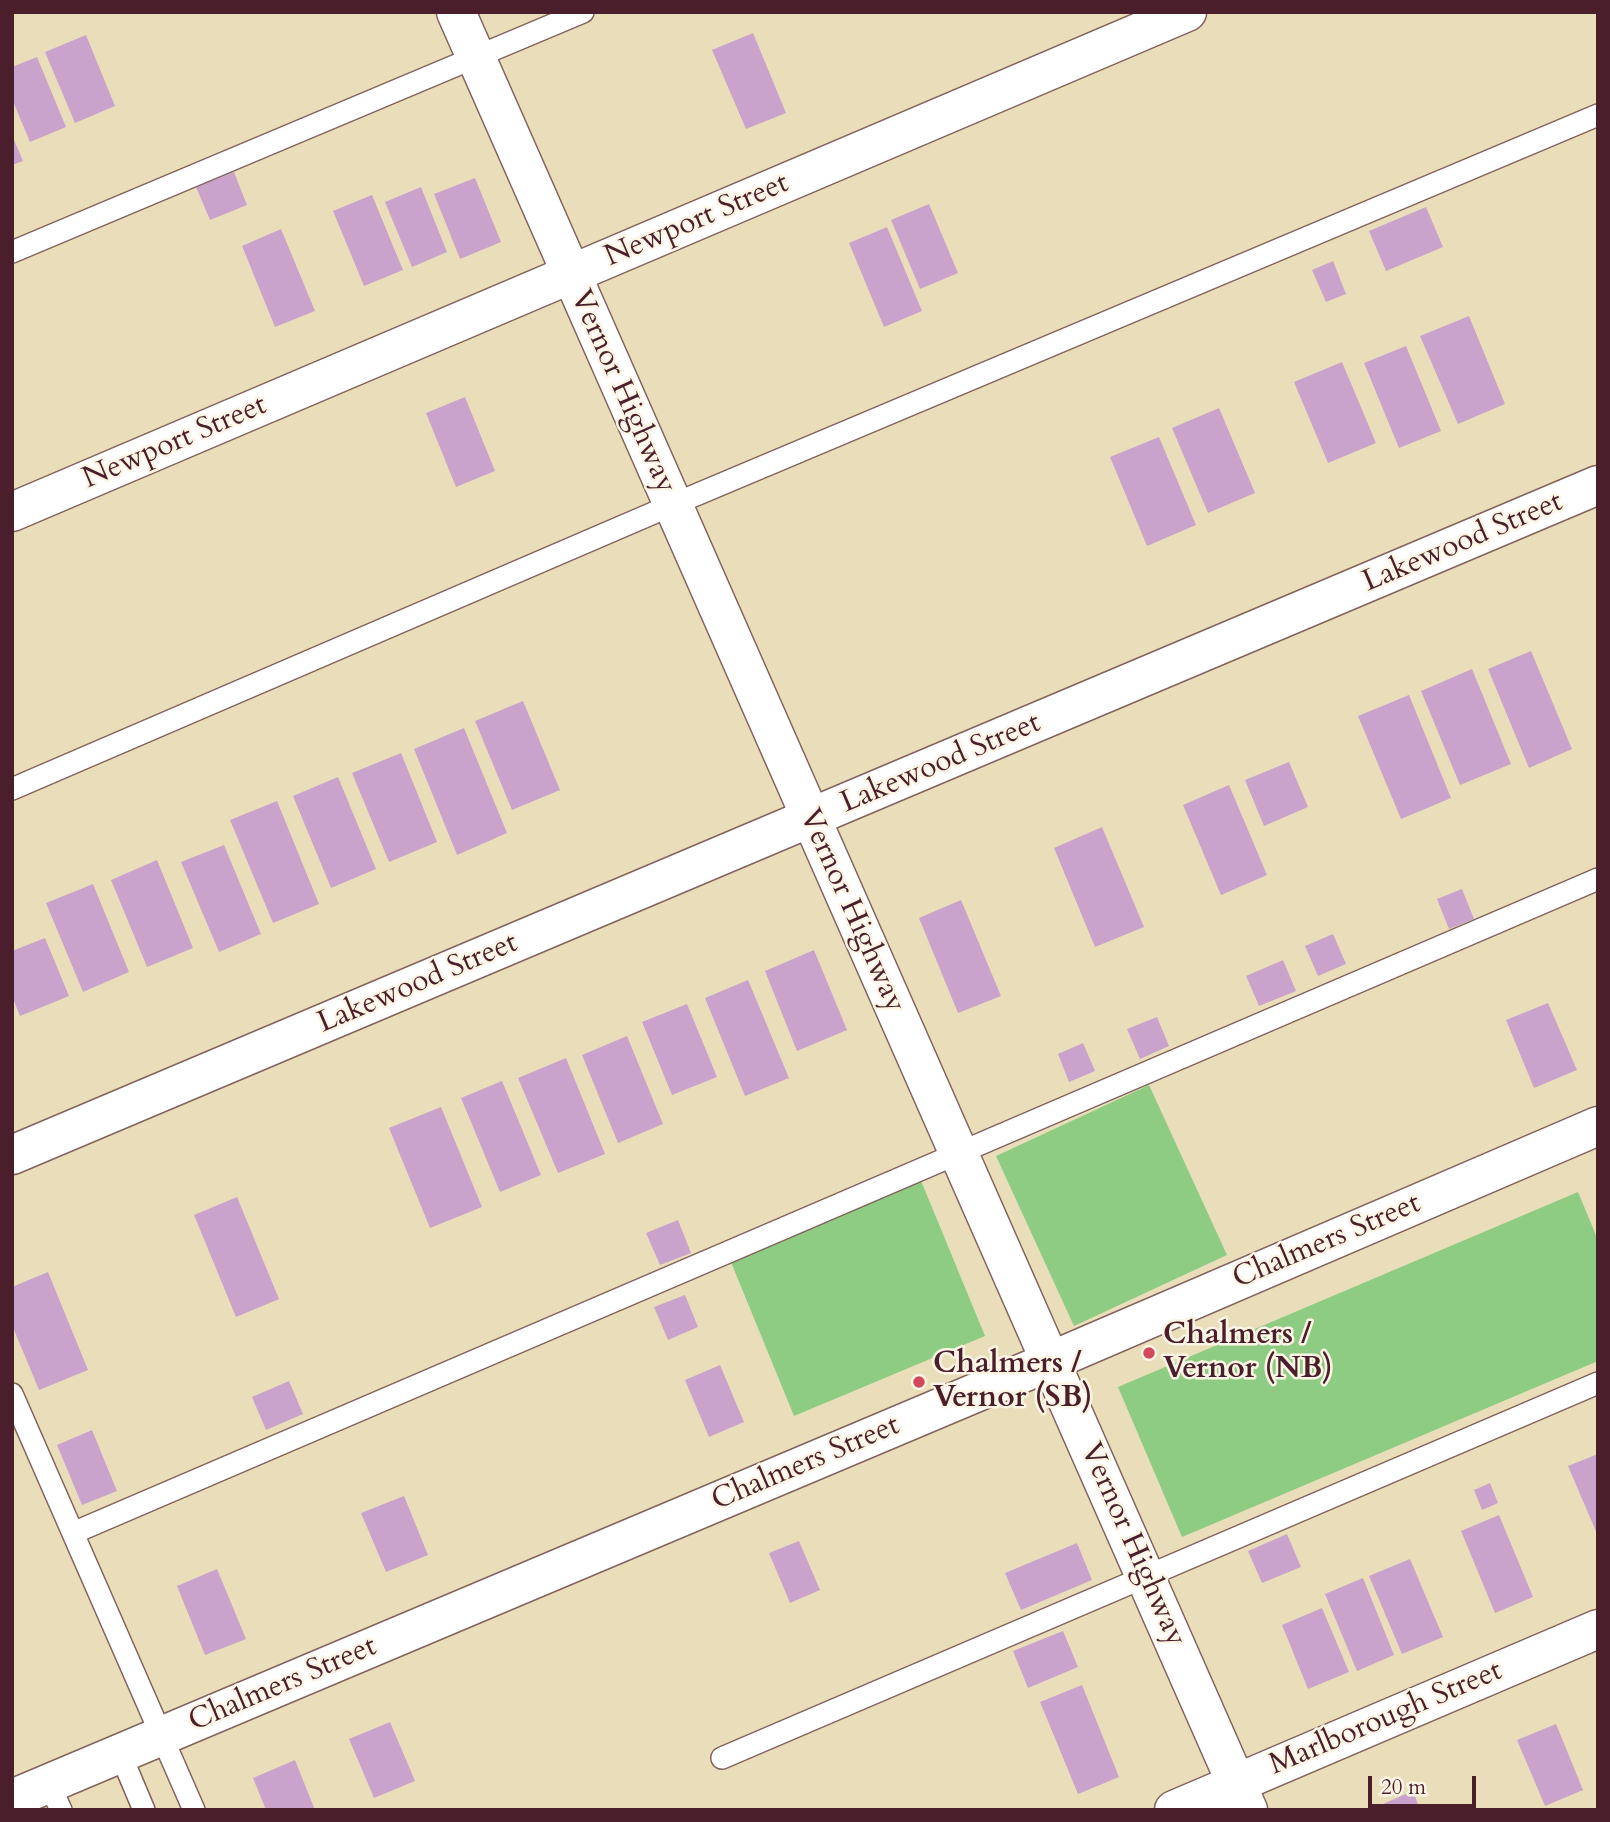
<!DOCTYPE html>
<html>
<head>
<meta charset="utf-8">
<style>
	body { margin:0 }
	#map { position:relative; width:1610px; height:1822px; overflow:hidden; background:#eadeba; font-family:Cardo,serif }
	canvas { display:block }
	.frame { position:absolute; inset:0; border:14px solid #4a1f2b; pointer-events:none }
	.scale { position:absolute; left:1368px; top:1776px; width:108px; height:32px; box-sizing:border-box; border:4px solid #4a1f2b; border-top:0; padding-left:9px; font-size:21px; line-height:24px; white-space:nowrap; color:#4a1f2b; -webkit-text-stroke:5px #fcf5e5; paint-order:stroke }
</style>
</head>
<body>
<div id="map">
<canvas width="1610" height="1822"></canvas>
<div class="frame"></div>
<div class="scale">20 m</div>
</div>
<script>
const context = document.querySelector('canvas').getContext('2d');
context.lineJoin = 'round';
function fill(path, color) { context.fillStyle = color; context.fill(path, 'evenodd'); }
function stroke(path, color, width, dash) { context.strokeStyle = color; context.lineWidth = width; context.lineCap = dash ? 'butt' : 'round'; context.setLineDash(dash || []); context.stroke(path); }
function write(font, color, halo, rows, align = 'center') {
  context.font = font + ' Cardo,serif'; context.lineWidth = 5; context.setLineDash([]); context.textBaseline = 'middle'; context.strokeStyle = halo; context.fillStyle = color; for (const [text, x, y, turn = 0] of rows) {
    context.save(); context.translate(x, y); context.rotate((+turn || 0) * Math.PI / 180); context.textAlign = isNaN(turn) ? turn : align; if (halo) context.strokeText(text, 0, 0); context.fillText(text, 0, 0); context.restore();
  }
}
const green = new Path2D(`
	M1149,1085L1227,1255L1074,1326L996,1156Z
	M917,1171L985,1336L794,1416L726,1250Z
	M1578,1192L1598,1240V1361L1182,1537L1118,1387Z`);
const building = new Path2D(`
	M753,33L786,113L746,129L712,50Z
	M86,35L115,106L75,123L45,52Z
	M37,57L66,127L30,142L12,99V67Z
	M12,135L23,161L12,165Z
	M234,172L247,205L210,220L196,187Z
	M475,178L501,242L460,259L434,194Z
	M421,187L447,252L412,267L385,202Z
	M372,195L403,270L364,286L333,211Z
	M929,204L958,273L920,289L891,220Z
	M1426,207L1443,247L1386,271L1369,231Z
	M887,227L922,311L884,327L849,243Z
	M281,229L315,311L275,327L242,246Z
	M1333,261L1346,294L1326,302L1312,270Z
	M1469,316L1505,404L1458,424L1420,336Z
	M1406,346L1441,431L1399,448L1364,363Z
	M1342,362L1376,443L1328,463L1294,382Z
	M465,397L495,471L456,487L426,413Z
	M1219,408L1255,493L1208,513L1172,428Z
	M1159,437L1196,525L1147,546L1110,457Z
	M1531,651L1572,749L1529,768L1488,669Z
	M1472,669L1511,764L1460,785L1421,691Z
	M1409,695L1451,798L1401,819L1358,716Z
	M523,701L560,790L512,810L475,721Z
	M464,728L507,833L457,855L414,749Z
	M401,753L437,842L389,862L352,773Z
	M1289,762L1308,807L1264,826L1245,780Z
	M338,777L376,869L331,888L293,796Z
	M1229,785L1267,875L1221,895L1183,805Z
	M277,801L319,904L273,923L230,820Z
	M1102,827L1144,927L1095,947L1054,848Z
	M224,845L261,934L219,952L181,862Z
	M157,860L193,948L147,967L111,880Z
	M93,884L129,972L83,992L46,903Z
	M1462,889L1474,919L1449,929L1437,899Z
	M961,900L1001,996L958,1013L919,918Z
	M1333,934L1346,964L1318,976L1305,946Z
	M45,938L69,996L20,1016L12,996V951Z
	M814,950L847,1030L797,1051L765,971Z
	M1283,960L1296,991L1259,1006L1246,976Z
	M748,980L789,1078L745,1096L705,998Z
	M1548,1003L1577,1070L1534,1088L1506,1020Z
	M687,1004L717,1077L672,1095L642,1022Z
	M1157,1017L1169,1046L1140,1059L1127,1029Z
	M627,1036L663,1124L618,1143L582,1055Z
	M1083,1043L1095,1071L1069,1082L1058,1054Z
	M566,1058L605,1154L558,1173L518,1078Z
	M502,1081L541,1175L500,1192L461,1098Z
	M441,1107L482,1207L430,1228L389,1128Z
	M237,1197L279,1299L236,1317L194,1215Z
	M678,1220L691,1253L660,1265L646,1233Z
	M48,1272L88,1370L39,1390L12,1325V1287Z
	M685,1295L698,1327L668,1340L654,1307Z
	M720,1365L744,1422L709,1437L685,1380Z
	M289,1381L303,1414L266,1430L252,1397Z
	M92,1430L117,1491L82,1505L57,1445Z
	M1598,1454V1536L1568,1466Z
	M1490,1483L1498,1503L1482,1510L1474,1490Z
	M404,1496L428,1555L386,1572L361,1513Z
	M1499,1515L1533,1597L1495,1613L1461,1531Z
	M1287,1534L1301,1567L1262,1583L1248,1551Z
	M799,1541L820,1590L790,1603L769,1553Z
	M1077,1543L1092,1580L1021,1610L1005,1573Z
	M1410,1559L1443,1637L1402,1654L1369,1576Z
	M217,1569L246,1639L205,1655L177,1586Z
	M1363,1578L1394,1655L1357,1671L1325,1594Z
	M1322,1608L1349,1672L1308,1689L1282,1625Z
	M1063,1631L1078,1667L1028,1688L1013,1651Z
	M1082,1685L1119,1777L1078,1794L1040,1702Z
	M390,1722L415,1781L374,1798L349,1739Z
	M1556,1724L1583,1790L1545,1806L1517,1740Z
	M295,1760L315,1810H266L253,1778Z
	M1413,1791L1420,1810H1369Z`);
const lane = new Path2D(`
	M12,252L583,12
	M12,789L672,505L1598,115
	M12,1394L194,1810
	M73,1533L1598,879
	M120,1753L144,1810
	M722,1758L1598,1383
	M49,1784L61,1810`);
const street = new Path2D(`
	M12,512L1187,12
	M12,1155L1598,485
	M1174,1810L1598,1629`);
const secondary = new Path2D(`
	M456,12L1248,1810
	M12,1799L1051,1361L1598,1126`);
const markers = [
	[1149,1353,7,"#d1495b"],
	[919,1382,7,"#d1495b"]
];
const streetNames = [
	["Newport Street",697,221,-23],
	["Vernor Highway",622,392,66],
	["Newport Street",175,443,-23],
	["Lakewood Street",1463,543,-23],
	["Lakewood Street",941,764,-23],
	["Vernor Highway",851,911,66],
	["Lakewood Street",418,984,-23],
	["Chalmers Street",1327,1242,-23],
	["Chalmers Street",806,1464,-23],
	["Vernor Highway",1132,1545,66],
	["Chalmers Street",283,1685,-23],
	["Marlborough Street",1386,1719,-23]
];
const poiNames = [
	["Chalmers /",1163,1336],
	["Vernor (NB)",1163,1370],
	["Chalmers /",933,1365],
	["Vernor (SB)",933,1399]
];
fill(green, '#8dcc82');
fill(building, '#c9a3cb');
stroke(lane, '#82625d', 24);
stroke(street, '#82625d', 41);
stroke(secondary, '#82625d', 41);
stroke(lane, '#fff', 21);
stroke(street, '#fff', 38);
stroke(secondary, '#fff', 38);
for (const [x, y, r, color] of markers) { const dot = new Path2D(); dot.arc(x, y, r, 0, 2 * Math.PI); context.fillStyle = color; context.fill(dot); stroke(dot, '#fcf5e5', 2.5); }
write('30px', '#4a1f2b', '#fcf5e5', streetNames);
write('bold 30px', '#4a1f2b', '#fcf5e5', poiNames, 'left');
</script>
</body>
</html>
